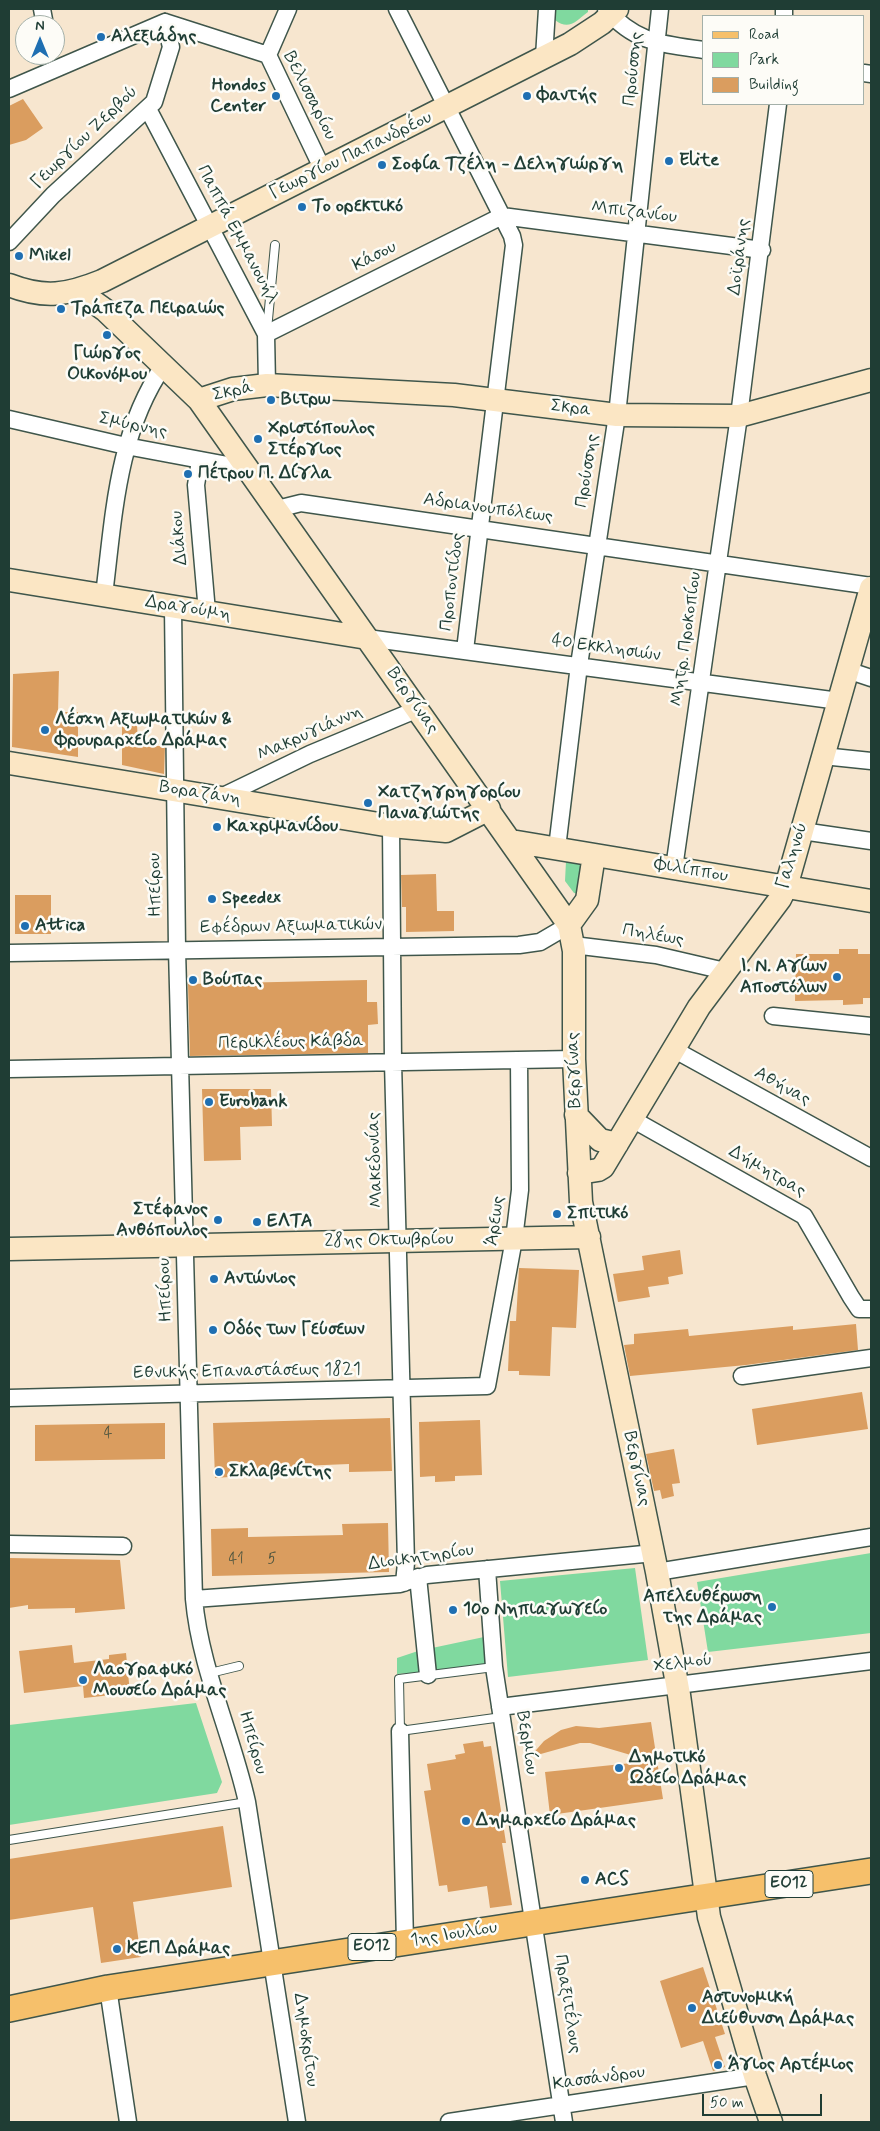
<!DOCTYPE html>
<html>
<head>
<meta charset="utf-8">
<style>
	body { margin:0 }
	#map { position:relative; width:880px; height:2131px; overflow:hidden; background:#f7e6cf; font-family:Mynerve,sans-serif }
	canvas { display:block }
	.frame { position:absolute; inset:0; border:10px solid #1f3d34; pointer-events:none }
	.legend { position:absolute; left:702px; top:15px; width:162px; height:90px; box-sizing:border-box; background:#fdfcf7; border:1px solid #a4b0a9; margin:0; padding:6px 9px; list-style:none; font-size:15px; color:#1f3d34 }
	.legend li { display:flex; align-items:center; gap:10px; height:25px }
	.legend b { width:25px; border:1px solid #a4b0a9 }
	.north { position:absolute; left:15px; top:15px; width:50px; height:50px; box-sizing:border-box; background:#fdfcf7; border:1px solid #a4b0a9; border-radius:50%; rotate:0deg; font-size:14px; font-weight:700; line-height:20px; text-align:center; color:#1f3d34 }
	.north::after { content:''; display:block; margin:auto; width:18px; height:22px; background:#1f6fb2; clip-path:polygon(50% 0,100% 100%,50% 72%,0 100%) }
	.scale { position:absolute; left:702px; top:2094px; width:120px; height:22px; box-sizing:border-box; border:2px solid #1f3d34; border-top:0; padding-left:6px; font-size:15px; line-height:18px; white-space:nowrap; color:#1f3d34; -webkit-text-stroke:4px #fdfcf7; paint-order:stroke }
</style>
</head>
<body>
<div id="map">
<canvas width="880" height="2131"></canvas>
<div class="frame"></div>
<ul class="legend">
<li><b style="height:6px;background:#f6c06b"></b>Road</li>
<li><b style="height:14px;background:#80d99f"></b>Park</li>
<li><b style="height:14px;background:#da9d5f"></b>Building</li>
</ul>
<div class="north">N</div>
<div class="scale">50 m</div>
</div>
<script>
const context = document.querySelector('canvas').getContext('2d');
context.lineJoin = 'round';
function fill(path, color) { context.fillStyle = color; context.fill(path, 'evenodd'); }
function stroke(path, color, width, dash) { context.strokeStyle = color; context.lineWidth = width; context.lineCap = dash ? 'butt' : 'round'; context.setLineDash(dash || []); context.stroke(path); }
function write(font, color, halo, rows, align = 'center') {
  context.font = font + ' Mynerve,sans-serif'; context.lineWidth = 5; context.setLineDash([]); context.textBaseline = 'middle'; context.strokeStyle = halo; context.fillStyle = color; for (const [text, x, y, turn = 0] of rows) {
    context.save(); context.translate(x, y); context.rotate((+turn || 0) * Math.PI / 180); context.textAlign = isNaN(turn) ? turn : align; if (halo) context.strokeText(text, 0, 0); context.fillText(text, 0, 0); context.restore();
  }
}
const green = new Path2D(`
	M555,9H588V12C576,21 569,31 555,20Z
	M566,861L586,864L582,894L574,893L565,881Z
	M871,1553V1633L708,1652L697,1582Z
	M635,1568L648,1660L508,1677L500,1581Z
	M484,1637L486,1664L434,1670L432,1648Z
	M421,1650L423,1672L397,1674V1658Z
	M196,1703L222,1782L217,1793L9,1825V1725Z`);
const building = new Path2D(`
	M23,99L43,128L26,140L9,145V106Z
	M59,671L58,712H78V757L12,747L13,674Z
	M122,725H137L138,742H143V746H165L164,774L122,765Z
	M436,874L437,911H454V931L406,932V907H402L401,875Z
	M15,895H51V934H15Z
	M839,949H858V954H871V998H863V1004L843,1005V1000L795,1001L796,954H839Z
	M367,980V1002H377L378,1024L368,1025V1053L190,1056L188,984Z
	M202,1089H271L272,1126L240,1127L241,1160L204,1161Z
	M680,1250L683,1274L668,1277L669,1284L648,1287L650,1297L618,1302L613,1274L644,1270L642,1256Z
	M519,1268L579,1270L576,1328L552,1327L550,1376L519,1375V1371H508L510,1321H516Z
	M856,1324L858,1350L746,1365L630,1376L624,1345L634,1344V1334L688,1329L689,1336L793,1326V1330Z
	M862,1392L868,1429L757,1445L752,1409Z
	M390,1418L392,1471L349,1472V1464L300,1466V1472L215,1478L213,1423Z
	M480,1420L482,1475L455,1476V1481L435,1482V1476L420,1477L419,1422Z
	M165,1423V1459L35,1461V1425Z
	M674,1449L680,1483L672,1484L674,1496L662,1499L660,1490L654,1491L646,1454Z
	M388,1523L389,1572L212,1576L211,1529L248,1528V1537L343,1535L342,1524Z
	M9,1558L120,1560L125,1609L75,1613V1608L28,1609V1605L9,1608Z
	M72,1645L74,1663L109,1659V1655L126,1653L130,1693L84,1698L83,1686L24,1693L19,1651Z
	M651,1722L663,1799L550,1815L545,1772L651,1761L590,1743H580L530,1757L544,1741L561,1730L576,1726L599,1728Z
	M483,1741L484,1747L491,1746L506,1843H502L512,1905L490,1908L487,1886L448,1892L447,1885L439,1886L424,1791L431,1790L427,1764L456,1759L455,1755L465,1753L463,1744Z
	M223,1826L232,1887L133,1902L141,1957L101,1963L93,1907L9,1920V1859Z
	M703,1967L725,2034L715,2037L725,2067L713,2071L703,2041L681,2048L660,1981Z`);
const lane = new Path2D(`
	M267,330L275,245
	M494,1667L399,1679L400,1731L502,1717
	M210,1673L239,1666
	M9,1840L247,1802`);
const street = new Path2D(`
	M42,9L45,25
	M397,9L512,236L514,245L465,650
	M606,9C635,43 662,44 704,50
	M784,16V9
	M165,22L268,55L323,170
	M268,55L288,9
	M544,57L547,9
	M864,73L871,74
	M9,89L165,22
	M148,109L266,334L267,385
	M9,242L53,195L154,102L171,47L165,22
	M266,334L502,216L762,250
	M9,419L126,446L249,469
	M200,461L196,485L207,612
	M277,509L301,503L871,586
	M104,595C114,515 117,433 164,365
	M173,607L177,949L194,1599C200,1668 232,1734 247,1802L297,2122
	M367,638L839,701
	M847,670L871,678
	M823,756L871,761
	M219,798L310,754L418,709
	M391,826L393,1062L406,1563L404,1583
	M802,831L871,841
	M557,848L579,665L617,415L660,9
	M674,868L739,416L778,104
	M573,945L656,955L725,971
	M9,953L519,945L540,942L569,925
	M773,1016L871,1026
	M673,1049L871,1158
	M9,1069L574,1059
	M632,1119L804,1216L851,1297L859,1309H871
	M742,1376L871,1358
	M9,1398L487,1386L514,1239L520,1190L519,1060
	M9,1544L123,1546
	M487,1569L494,1667L564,2122
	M657,1572L871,1537
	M418,1577L428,1675
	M194,1599L400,1584L427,1575L654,1553
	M500,1707L871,1661
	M400,1731L405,1942
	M108,1988L128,2122
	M449,2122L755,2076`);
const secondary = new Path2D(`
	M9,285C45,299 67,295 102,281L570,44L602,23L617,9
	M77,290L105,310L199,400L569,925L574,951V1059L581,1202L657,1572L679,1695L709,1917L755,2076L771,2122
	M199,400L233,389L267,385L454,395L617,415L739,416L871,380
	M9,580L367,638
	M9,763L391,826L446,831L489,809
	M511,841L871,901
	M569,925L587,900L594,855
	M576,1115L600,1140L617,1144
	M579,1173L598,1170L603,1167L699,1007L780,899L786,887L871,588
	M9,1249L589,1237`);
const primary = new Path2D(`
	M9,2009L108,1988L871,1871`);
const markers = [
	[101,37,5,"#1f6fb2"],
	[276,96,5,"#1f6fb2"],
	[527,96,5,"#1f6fb2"],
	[669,161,5,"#1f6fb2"],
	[382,165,5,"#1f6fb2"],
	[302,207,5,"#1f6fb2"],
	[19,256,5,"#1f6fb2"],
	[61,309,5,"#1f6fb2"],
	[107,335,5,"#1f6fb2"],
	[271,400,5,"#1f6fb2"],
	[258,439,5,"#1f6fb2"],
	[188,474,5,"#1f6fb2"],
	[45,730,5,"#1f6fb2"],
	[368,803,5,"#1f6fb2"],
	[217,827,5,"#1f6fb2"],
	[212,899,5,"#1f6fb2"],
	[25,926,5,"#1f6fb2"],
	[837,977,5,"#1f6fb2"],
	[193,980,5,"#1f6fb2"],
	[209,1102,5,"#1f6fb2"],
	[557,1214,5,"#1f6fb2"],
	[218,1220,5,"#1f6fb2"],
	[257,1222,5,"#1f6fb2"],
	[214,1279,5,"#1f6fb2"],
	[213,1330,5,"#1f6fb2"],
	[219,1472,5,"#1f6fb2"],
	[772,1607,5,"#1f6fb2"],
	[453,1610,5,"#1f6fb2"],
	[83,1680,5,"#1f6fb2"],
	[619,1768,5,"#1f6fb2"],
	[466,1821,5,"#1f6fb2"],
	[585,1880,5,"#1f6fb2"],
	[117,1949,5,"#1f6fb2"],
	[692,2008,5,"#1f6fb2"],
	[718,2065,5,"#1f6fb2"]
];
const numberNames = [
	["4",108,1434],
	["41",236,1560],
	["5",272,1560]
];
const shields = [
	[789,1884,48],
	[372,1947,48]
];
const shieldNames = [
	["ΕΟ12",789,1884],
	["ΕΟ12",372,1947]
];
const poiNames = [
	["Αλεξιάδης",111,37],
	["Hondos",266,86,"right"],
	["Center",266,107,"right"],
	["Φαντής",537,96],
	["Elite",679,161],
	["Σοφία Τζέλη - Δεληγιώργη",392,165],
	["Το ορεκτικό",312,207],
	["Mikel",29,256],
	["Τράπεζα Πειραιώς",71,309],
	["Γιώργος",107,354,"center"],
	["Οικονόμου",107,375,"center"],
	["Βιτρω",281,400],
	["Χριστόπουλος",268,429],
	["Στέργιος",268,450],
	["Πέτρου Π. Δίγλα",198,474],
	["Λέσχη Αξιωματικών &",55,720],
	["Φρουραρχείο Δράμας",55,741],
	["Χατζηγρηγορίου",378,793],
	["Παναγιώτης",378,814],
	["Καχριμανίδου",227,827],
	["Speedex",222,899],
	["Attica",35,926],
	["Ι. Ν. Αγίων",827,967,"right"],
	["Αποστόλων",827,988,"right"],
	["Βούπας",203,980],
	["Eurobank",219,1102],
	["Στέφανος",208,1210,"right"],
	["Ανθόπουλος",208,1231,"right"],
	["Σπιτικό",567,1214],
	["ΕΛΤΑ",267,1222],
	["Αντώνιος",224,1279],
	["Οδός των Γεύσεων",223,1330],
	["Σκλαβενίτης",229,1472],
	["Απελευθέρωση",762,1597,"right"],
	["της Δράμας",762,1618,"right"],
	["10ο Νηπιαγωγείο",463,1610],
	["Λαογραφικό",93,1670],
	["Μουσείο Δράμας",93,1691],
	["Δημοτικό",629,1758],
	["Ωδείο Δράμας",629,1779],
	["Δημαρχείο Δράμας",476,1821],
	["ACS",595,1880],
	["ΚΕΠ Δράμας",127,1949],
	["Αστυνομική",702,1998],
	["Διεύθυνση Δράμας",702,2019],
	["Άγιος Αρτέμιος",728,2065]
];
const streetNames = [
	["Προύσσης",634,69,-84],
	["Βελισσαρίου",309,96,63],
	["Γεωργίου Ζερβού",85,138,-44],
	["Γεωργίου Παπανδρέου",351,156,-26],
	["Μπιζανίου",634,213,7],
	["Παππά Εμμανουήλ",237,235,62],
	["Κάσου",375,257,-27],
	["Δοϊράνης",740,257,-83],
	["Σκρά",233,392,-12],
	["Σκρα",571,409,7],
	["Σμύρνης",133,426,12],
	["Προύσσης",588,471,-81],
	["Αδριανουπόλεως",488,509,8],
	["Διάκου",180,538,-95],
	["Προποντίδος",453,582,-83],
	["Δραγούμη",188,609,9],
	["Μητρ. Προκοπίου",687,639,-82],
	["40 Εκκλησιών",606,649,8],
	["Βεργίνας",412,701,55],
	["Μακρυγιάννη",310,734,-24],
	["Βοραζάνη",200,794,9],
	["Γαληνού",793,856,-73],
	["Φιλίππου",691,871,10],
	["Ηπείρου",156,885,-91],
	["Εφέδρων Αξιωματικών",291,927,-1],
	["Πηλέως",653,936,10],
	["Περικλέους Κάβδα",291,1043,-1],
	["Βεργίνας",575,1070,-92],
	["Αθήνας",782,1087,29],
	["Μακεδονίας",376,1160,-92],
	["Δήμητρας",767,1172,30],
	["Άρεως",496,1221,-82],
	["28ης Οκτωβρίου",389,1241,-1],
	["Ηπείρου",166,1290,-92],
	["Εθνικής Επαναστάσεως 1821",247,1372,-1],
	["Βεργίνας",636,1469,78],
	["Διοικητηρίου",421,1558,-8],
	["Χελμού",683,1664,-7],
	["Ηπείρου",252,1743,74],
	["Βερμίου",526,1743,81],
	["1ης Ιουλίου",454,1935,-9],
	["Πραξιτέλους",567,2004,81],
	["Δημοκρίτου",305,2040,82],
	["Κασσάνδρου",599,2079,-8]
];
fill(green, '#80d99f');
fill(building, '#da9d5f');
stroke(lane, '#3f564b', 10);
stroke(street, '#3f564b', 19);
stroke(secondary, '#3f564b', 25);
stroke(primary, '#3f564b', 28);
stroke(lane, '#fff', 8);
stroke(street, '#fff', 16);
stroke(secondary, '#fbe6c4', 22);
stroke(primary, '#f6c06b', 25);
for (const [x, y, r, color] of markers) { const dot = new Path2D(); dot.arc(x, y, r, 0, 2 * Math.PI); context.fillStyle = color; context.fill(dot); stroke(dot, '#fdfcf7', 2); }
write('15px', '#4e553f', null, numberNames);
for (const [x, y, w] of shields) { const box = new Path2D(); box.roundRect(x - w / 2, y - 13.5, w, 27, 4); context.fillStyle = '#fdfcf7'; context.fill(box); stroke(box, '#1f3d34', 1); }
write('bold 16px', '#1f3d34', null, shieldNames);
write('bold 18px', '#1f3d34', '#fdfcf7', poiNames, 'left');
write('18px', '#1f3d34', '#fdfcf7', streetNames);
</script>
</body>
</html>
